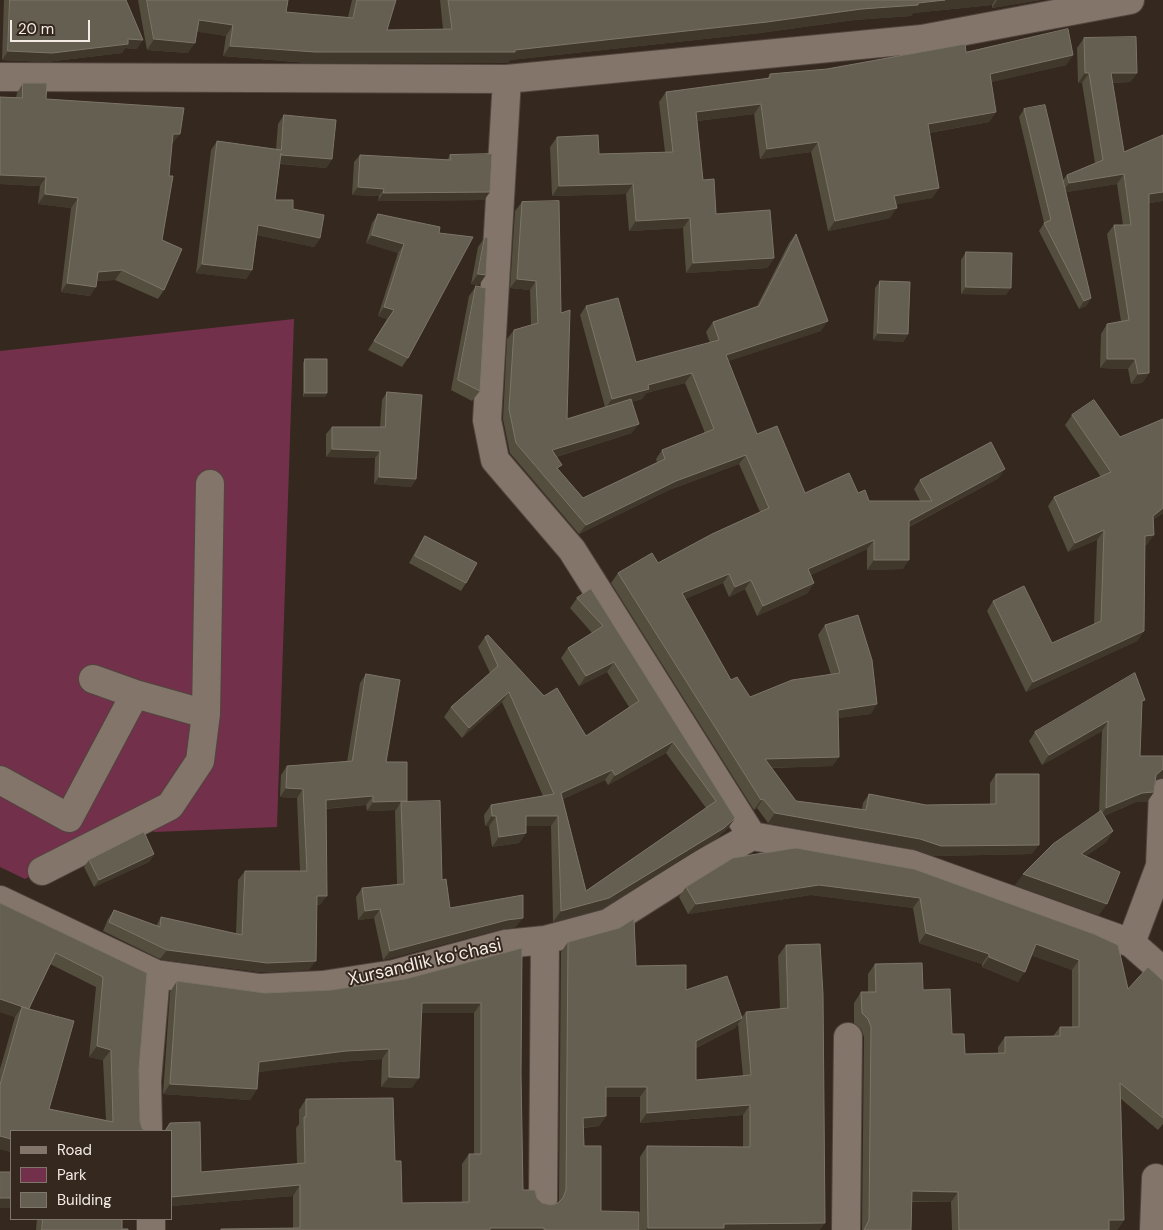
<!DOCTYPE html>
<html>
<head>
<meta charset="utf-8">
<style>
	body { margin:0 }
	#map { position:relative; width:1163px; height:1230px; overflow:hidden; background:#35281f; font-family:"DM Sans",sans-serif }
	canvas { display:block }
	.legend { position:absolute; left:10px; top:1130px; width:162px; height:90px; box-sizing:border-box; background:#35281f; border:1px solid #81766e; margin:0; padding:6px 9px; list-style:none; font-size:15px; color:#f4ebe5 }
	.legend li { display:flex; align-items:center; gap:10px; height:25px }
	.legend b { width:25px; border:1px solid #81766e }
	.scale { position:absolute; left:10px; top:20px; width:80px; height:22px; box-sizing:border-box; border:2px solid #f4ebe5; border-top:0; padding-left:6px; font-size:15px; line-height:18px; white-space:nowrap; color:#f4ebe5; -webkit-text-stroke:4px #35281f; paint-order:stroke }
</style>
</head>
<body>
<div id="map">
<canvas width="1163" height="1230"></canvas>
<ul class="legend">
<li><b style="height:6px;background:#84756a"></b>Road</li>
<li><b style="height:14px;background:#73304b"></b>Park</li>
<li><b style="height:14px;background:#655f51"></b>Building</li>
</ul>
<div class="scale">20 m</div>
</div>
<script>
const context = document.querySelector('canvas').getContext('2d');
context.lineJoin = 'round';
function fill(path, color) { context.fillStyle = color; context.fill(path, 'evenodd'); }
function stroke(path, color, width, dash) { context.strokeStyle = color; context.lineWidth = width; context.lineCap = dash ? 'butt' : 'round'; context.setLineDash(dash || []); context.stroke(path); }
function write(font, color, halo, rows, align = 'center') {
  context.font = font + ' "DM Sans",sans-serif'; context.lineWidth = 4; context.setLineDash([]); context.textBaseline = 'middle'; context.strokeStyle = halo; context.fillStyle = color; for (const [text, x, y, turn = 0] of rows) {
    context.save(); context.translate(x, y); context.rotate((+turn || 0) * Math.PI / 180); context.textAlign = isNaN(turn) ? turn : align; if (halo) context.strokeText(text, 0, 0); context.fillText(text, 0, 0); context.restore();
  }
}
const green = new Path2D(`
	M294,319L277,827L154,832L148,817L25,879L0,867V351Z`);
const minor = new Path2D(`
	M0,77L507,79L922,39L1130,0
	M507,79L487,420L495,460L572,550L752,836L911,864L1131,943L1163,971
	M93,679L135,694L206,714L210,484
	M0,780L69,818L135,694
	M42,871L170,806L200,761L206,714
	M0,900L156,974L260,988L323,985L394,974L505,944L545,940L608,923L698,866L752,836
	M1131,943L1160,866L1163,793
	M148,1131L147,1081L156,974
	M543,1200L545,940
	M151,1219V1230
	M846,1230L848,1037
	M1154,1230L1156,1178`);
const wall = new Path2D(`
	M4,0H126L137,49L125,48L122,53L46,62L2,60Z
	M138,0H288L286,12L348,17L352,0H396L387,30L443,29L440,0H1040L992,8V5L913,13L911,16L854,20L760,33L510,60L508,63H308L223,56L226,36L197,31L188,53L147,50Z
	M1084,38L1137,73L1130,82L1112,83L1124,152L1163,135V201L1149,203V373L1142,383L1131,384L1128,369L1100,368L1101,334L1107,324L1121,321L1107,234L1114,225H1123L1117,184L1066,192L1091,298L1086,306L1079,309L1039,231L1044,223L1019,117L1024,109L1063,180L1067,175L1095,163L1082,83H1078L1077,48Z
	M966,52L1073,55L1066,65L991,82L996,112L989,122L929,133L939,188L932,198L896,204L890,218L828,231L811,152L760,159L754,114L697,121L703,180L716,214L774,258L767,268L686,273L683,228L629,231L626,194L552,196L550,147L557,137L599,154L665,152L659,102L666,92L767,79L770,74L827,69Z
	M23,83L46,99L173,143H172L162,240L164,290L158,299L115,280L97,281L90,296L61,292L71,208L38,204L40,186L0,184V97L16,98L17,93Z
	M284,115L332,159L326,168L280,164L275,200L293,209L320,238L314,247L257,235L252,270L246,279L196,273L211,150L217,141L276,149L278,124Z
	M360,155L447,160L450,155L490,192L484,200L378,201L379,196L352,195L354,162Z
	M522,202L561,313L567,419L605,407L580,315L586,306L636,362L710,343L706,332L713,322L757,306L789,243L796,234L821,331L728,361L757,434L805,493H858L869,501H920L914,489L920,480L999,478L909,527L903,569L867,570V549L811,575L808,593L757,616L745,589L729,597L723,583L685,599L731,680L750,697L831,675L818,635L825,625L871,714L838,718L839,757L832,766L772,768L796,801L862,809L863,803L869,794L926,805L990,804V783L996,774L1032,854L934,856L914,849L768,823L757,808L754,810L611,583L618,573L658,563L760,512L739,464L669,490L579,534L510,453L503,419L507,339L514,330L531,325L530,290L510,288L515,211ZM685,383L705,433L662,450L656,459L657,462L583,498L558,470L556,457L632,433L631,402L642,399L646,393Z
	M378,214L440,227L408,358L402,367L368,350L387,319L378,316L398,253L366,243L372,223Z
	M485,237L479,285L471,284L478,247Z
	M966,252L1006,295L961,294V260Z
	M880,281L908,334L903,342L873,340L875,288Z
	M476,286L480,391L472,401L451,390L469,296Z
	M305,359L327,393L325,397H303V363Z
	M387,392L416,479L411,487L374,484L375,458L326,457V434L332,427H380L382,400Z
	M1072,415L1120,437L1163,513L1153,520L1147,545H1145L1144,631L1137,641L1026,692L987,611L993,601L1052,643L1094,624L1097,540L1068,552L1048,506L1054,497L1101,477L1065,425Z
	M425,536L466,583L461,591L409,563L420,543Z
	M591,589L735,818L728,828L717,838L602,909L553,922L551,826H526V833L519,843L492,847L489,826H485L484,815L491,805L543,796L502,702L462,738L444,717L451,707L490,673L478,647L485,637L544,696L586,736L629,707L607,672L579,686L561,658L568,648L592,633L570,608L577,598ZM666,753L706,808L586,891L563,799L605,780L608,785Z
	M366,674L386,762L407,801L442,880L450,908L516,927L501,929L383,960L374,918L358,920L356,897L362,888L397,884L395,811L396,810L367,811L366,805L326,809L321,904L317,905L309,970L261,972L160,959L103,931L108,919L114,910L156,926L161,917L236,934L238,880L245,871H300L297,798L280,797L281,775L287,766L347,762L360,683Z
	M1142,704L1140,756L1156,779L1154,792L1147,802H1136L1104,816L1113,831L1106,842L1086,856L1099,915L1015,885L1099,812L1102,731L1042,765L1029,741L1035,732Z
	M154,854L149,862L94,887L84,867L89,860Z
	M733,858L1094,934L1128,989L1163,981V1124L1158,1130L1121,1099L1124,1220L1117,1230H952L951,1202H912L911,1230H862L864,1037L861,1029L854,1023V1003L861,992H868V974L875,964L923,990L965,1054L998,1053V1047L1005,1037L1053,1036L1060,1027H1072V970L1032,955L1018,982L982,967V964L919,943L913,908L811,895L688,914L679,897L686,887Z
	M0,903L147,973L139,1069L140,1121L11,1131V1152L0,1149V1069L15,1017L0,1012ZM50,964L96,987L89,1057L103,1060L106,1120L49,1109L29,1009Z
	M568,942L636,966L686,990L742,1017L746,1012L780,1009L778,956L786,945L820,1230H640V1157L647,1146L743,1147V1115L640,1123V1097H606V1116L599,1126L583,1128L584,1146L601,1211L639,1230H220L221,1229L293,1228V1196L171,1206V1131H165L170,1123L201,1172L297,1164L296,1128L299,1124V1110L306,1099L395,1161L402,1203L462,1202V1164L469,1154H474V1013H422L412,1088L381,1087L382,1059L339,1062L258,1072L257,1089L250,1100L163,1094L170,992L177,981L265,993L331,990L405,979L522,948L521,1074L523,1190L537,1198L542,1203L551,1205L558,1203L559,1200L561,952ZM738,1024L743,1076L696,1080V1048L735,1028Z
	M37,1219H122V1229L128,1230H36Z`);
const shadedWall = new Path2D(`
	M945,0H995L992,5L913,13L911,16L854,20L760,33L510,60L508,63H308L223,56L230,46L515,50Z
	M997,0H1040L992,8Z
	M199,20L233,25L226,36L191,31Z
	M128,39L143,40L137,49L125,48L122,53L46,62L2,60L8,51Z
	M154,39L195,43L188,53L147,50Z
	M1073,55L1066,65L983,84L990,74Z
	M1085,73H1089L1082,83H1078Z
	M1111,73H1137L1130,82L1104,83Z
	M761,104L754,114L689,122L696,112Z
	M996,112L989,122L921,134L928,124Z
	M173,134H180L173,143H166Z
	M818,142L811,152L760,159L767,149Z
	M281,155L332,159L326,168L275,163Z
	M1124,174L1117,184L1062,193L1069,183Z
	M0,175L46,177L40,186L0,184Z
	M633,184L626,194L552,196L559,186Z
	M358,187L384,189L379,196L352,195Z
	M939,188L932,198L888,206L894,196Z
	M490,192L484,200L378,201L383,193Z
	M1163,192V201L1142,204L1149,194Z
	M45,194L78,198L71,208L38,204Z
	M897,208L890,218L828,231L835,221Z
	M690,218L683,228L629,231L636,221Z
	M258,225L320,238L314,247L252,234Z
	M372,235L404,244L398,253L366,243Z
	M774,258L767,268L686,273L693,263Z
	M202,264L252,270L246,279L196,273Z
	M122,270L115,280L91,281L98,272Z
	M478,274L486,275L479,285L471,284Z
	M517,279L536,281L530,290L510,288Z
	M67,283L96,287L90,296L61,292Z
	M966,287L1011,288L1006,295L961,294Z
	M1091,298L1086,306L1079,309L1084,301Z
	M384,307L394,310L387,319L378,316Z
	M828,321L821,331L719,364L726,355Z
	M878,333L908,334L903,342L873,340Z
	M1107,359H1135L1128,369L1100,368Z
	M692,373L685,383L646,393L642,399L605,409L612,399L648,385Z
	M1149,373L1142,383L1131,384L1138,374Z
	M305,393H327L325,397H303Z
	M639,424L632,433L545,460L552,450Z
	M332,449L380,451L375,458L326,457Z
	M746,455L739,464L669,490L579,534L586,525L676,481Z
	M1005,469L999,478L902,530L909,521Z
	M379,477L416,479L411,487L374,484Z
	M1163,508V513L1146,525L1153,516Z
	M1104,530L1097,540L1068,552L1075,543Z
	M1154,535L1147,545L1138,546L1145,536Z
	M874,540L867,549L802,579L808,569Z
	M874,560H909L903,569L867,570Z
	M729,574L723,583L675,603L682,593Z
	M751,580L745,589L729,597L735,587Z
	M814,583L808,593L757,616L763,606Z
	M1144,631L1137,641L1026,692L1033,682Z
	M614,662L607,672L579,686L586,676Z
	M509,692L502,702L462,738L469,728Z
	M877,704L871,714L831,719L838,710Z
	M1108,721L1102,731L1042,765L1049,755Z
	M673,742L666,753L608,785L615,775Z
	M839,757L832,766L759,768L765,759Z
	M1163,769V778L1155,779L1156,775Z
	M612,770L605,780L554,803L561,793Z
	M286,788L303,789L297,798L280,797Z
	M1154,792L1147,802H1136L1099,818L1106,808L1142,793Z
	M373,796L366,805L320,809L326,800Z
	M763,799L757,808L754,810L761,800Z
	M407,801L401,802L396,810L367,811L373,802Z
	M775,813L1039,845L1032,854L934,856L914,849L768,823Z
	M492,816H496L489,826H485Z
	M526,816H558L551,826H519Z
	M735,818L728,828L717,838L602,909L553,922L561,911Z
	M1113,831L1106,842L1073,865L1081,854Z
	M526,833L519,843L492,847L499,837Z
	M154,854L149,862L94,887L99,880Z
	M1023,874L1107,904L1099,915L1015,885Z
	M819,885L920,898L913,908L811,895L688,914L696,904Z
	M317,896H327L321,904L311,905Z
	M380,909L374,918L358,920L365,911Z
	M523,918L516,927L501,929L383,960L390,951L507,920Z
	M926,933L989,954L982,964L919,943Z
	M1036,944L1079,960L1072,970L1029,955Z
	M167,950L316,961L309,970L261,972L160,959Z
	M989,957L1025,972L1018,982L982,967Z
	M0,999L29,1009L22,1007L15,1017L0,1012Z
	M422,1003H481L474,1013H415Z
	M742,1018L735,1028L689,1051L696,1041Z
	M97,1046L111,1050L103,1060L89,1057Z
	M389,1049L382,1059L339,1062L252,1073L259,1062L346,1051Z
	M389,1077L419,1078L412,1088L381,1087Z
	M170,1084L257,1089L250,1100L163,1094Z
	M606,1087H647L640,1097H598Z
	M750,1105L743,1115L640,1123L647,1113Z
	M606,1116L599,1126L575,1128L583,1118Z
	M0,1136L11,1139V1152L0,1149Z
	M300,1185L293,1196L171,1206V1197Z
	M912,1191L958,1192L951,1202L905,1201Z
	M0,1198H11V1208H0Z
	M1109,1220H1124L1117,1230H1102Z
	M825,1223L820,1230H646L648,1228L724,1224Z
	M490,1228H544L542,1230H489Z`);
const building = new Path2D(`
	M10,0H126L143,40L128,39V44L52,53L8,51Z
	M147,0H288L286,12L353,18L357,0H396L387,30L452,29L448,0H945L918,3V5L861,9L767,22L515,50V52H315L230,46L233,25L199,20L195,43L154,39Z
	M1068,29L1073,55L990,74L996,112L928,124L939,188L894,196L897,208L835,221L818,142L767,149L761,104L696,112L703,180L714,179L716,214L770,210L774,258L693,263L690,218L636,221L633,184L559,186L557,137L598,135L599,154L673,152L666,92L770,78V74L827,69L965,44L966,52Z
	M1136,37L1137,73H1111L1124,152L1163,135V192L1149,194V373L1138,374L1135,359H1107V324L1129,320L1114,225H1131L1124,174L1069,183L1067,175L1103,160L1089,73H1085L1084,38Z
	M23,83H47L46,99L184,108L180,134H173L169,176H173L162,240L182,249L164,290L122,270L98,272L96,287L67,283L78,198L45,194L46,177L0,175V97L22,98Z
	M1045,105L1091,298L1084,301L1044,223L1051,220L1024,109Z
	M284,115L336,120L332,159L281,155V153L275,200H293V209L324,215L320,238L258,225L252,270L202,264L217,141L281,150Z
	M492,154L490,192L383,193L384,189L358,187L360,155L451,160L450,155Z
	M559,201L561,313L570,310L567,419L631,399L639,424L552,450L562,465L557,468L583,498L665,459L662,450L714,429L692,373L648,385L649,389L612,399L586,306L618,298L636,362L719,340L713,322L759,306L796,234L828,321L726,355L757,434L777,426L805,493L849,473L858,493L865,490L869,501H932L920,480L991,442L1005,469L909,521V560H874V540L808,569L814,583L763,606L751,580L735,587L729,574L682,593L731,680L737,677L750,697L792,680L840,673L825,625L858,615L872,660L877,704L838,710L839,757L765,759L796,801L866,810L869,794L926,805L996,804V774H1039V845L941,846L920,839L775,813L763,799L761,800L618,573L652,553L658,563L712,534L769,508L746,455L676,481L586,525L516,443L509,409L514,330L538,323L536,281L517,279L522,202Z
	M378,214L440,227L439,233L473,237L408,358L374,341L394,310L384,307L404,244L372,235Z
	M485,237L488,238L486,275L478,274Z
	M966,252L1012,253L1011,288L966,287Z
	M880,281L910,282L908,334L878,333Z
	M476,286L486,288L480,391L458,380Z
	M305,359H327V393H305Z
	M387,392L422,395L416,479L379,477L380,451L332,449V427H385Z
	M1094,400L1120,437L1163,419V508L1153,516L1154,535L1145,536L1144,631L1033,682L993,601L1024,586L1052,643L1101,621L1104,530L1075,543L1054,497L1111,472L1072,415Z
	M425,536L477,563L466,583L415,556Z
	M591,589L735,818L724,828L609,898L561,911L558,816H526V833L499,837L496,816H492L491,805L554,794L509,692L469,728L451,707L498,666L485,637L488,635L544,696L557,688L586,736L639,701L614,662L586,676L568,648L603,626L577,598ZM673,742L716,801L586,891L561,793L612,770L615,775Z
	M1135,673L1145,700L1142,701L1140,756H1163V769L1156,775L1154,792L1142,793L1106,808L1108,721L1049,755L1035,732Z
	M366,674L400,680L386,762H407V801L373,802V796L326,800L327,896H317L316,961L267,963L167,950L109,922L114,910L160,927L161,917L242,935L245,871H307L303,789L286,788L287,766L352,761Z
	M440,801L442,880L446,879L450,908L523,895V918L507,920L390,951L380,909L365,911L362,888L404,884L401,802Z
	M1101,811L1113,831L1081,854L1120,872L1107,904L1023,874L1053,844Z
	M144,832L154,854L99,880L89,860Z
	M796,848L914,869L1094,934L1118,945L1128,989L1148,967L1163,981V1118L1120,1083L1124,1220H1109V1230H959L958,1192L912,1191L911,1230H864L869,1220L871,1027L868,1019L862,1013L861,992H876L875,964L922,963L923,990L950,989L952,1034H964L965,1054L1005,1053V1037L1060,1036V1027H1079V960L1036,944L1025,972L989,957V954L926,933L920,898L819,885L696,904L686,887L733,858Z
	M0,903L147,973L139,1069L140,1121L142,1128L145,1131H11V1139L0,1136V1085L22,1007L29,1009L0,999ZM56,953L103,977L97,1046L111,1050L113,1122L49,1109L74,1021L29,1009Z
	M634,919L636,966L686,965V990L727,976L742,1018L696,1041V1080L751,1075L746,1012L788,1008L786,945L820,944L823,994L825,1223L724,1224V1228H648L647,1146L750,1147V1105L647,1113V1087H606V1116L583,1118L584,1146H601V1211L639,1212V1230H545L544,1228H490V1230H221V1229L300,1228V1185L171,1197V1131H165L170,1123L200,1122L201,1172L305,1163L304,1117H306V1099L393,1098L395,1161H401L402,1203L469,1202V1154H481V1003H422L419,1078L389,1077V1049L346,1051L259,1062L257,1089L170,1084L177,981L265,993L331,990L405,979L522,948L521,1074L523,1190H535L537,1198L542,1203L551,1205L558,1203L563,1198L566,1190L568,942L619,928Z
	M0,1172H11V1198H0Z
	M43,1219H122V1229H128V1230H42Z`);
const streetNames = [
	["Xursandlik koʻchasi",425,963,-13]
];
fill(green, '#73304b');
stroke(minor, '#50453e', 30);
stroke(minor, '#84756a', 28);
fill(wall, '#544e3f');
fill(shadedWall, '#40382b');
fill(building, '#655f51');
stroke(building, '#7c7568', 1);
write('18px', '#f4ebe5', '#35281f', streetNames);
</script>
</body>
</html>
